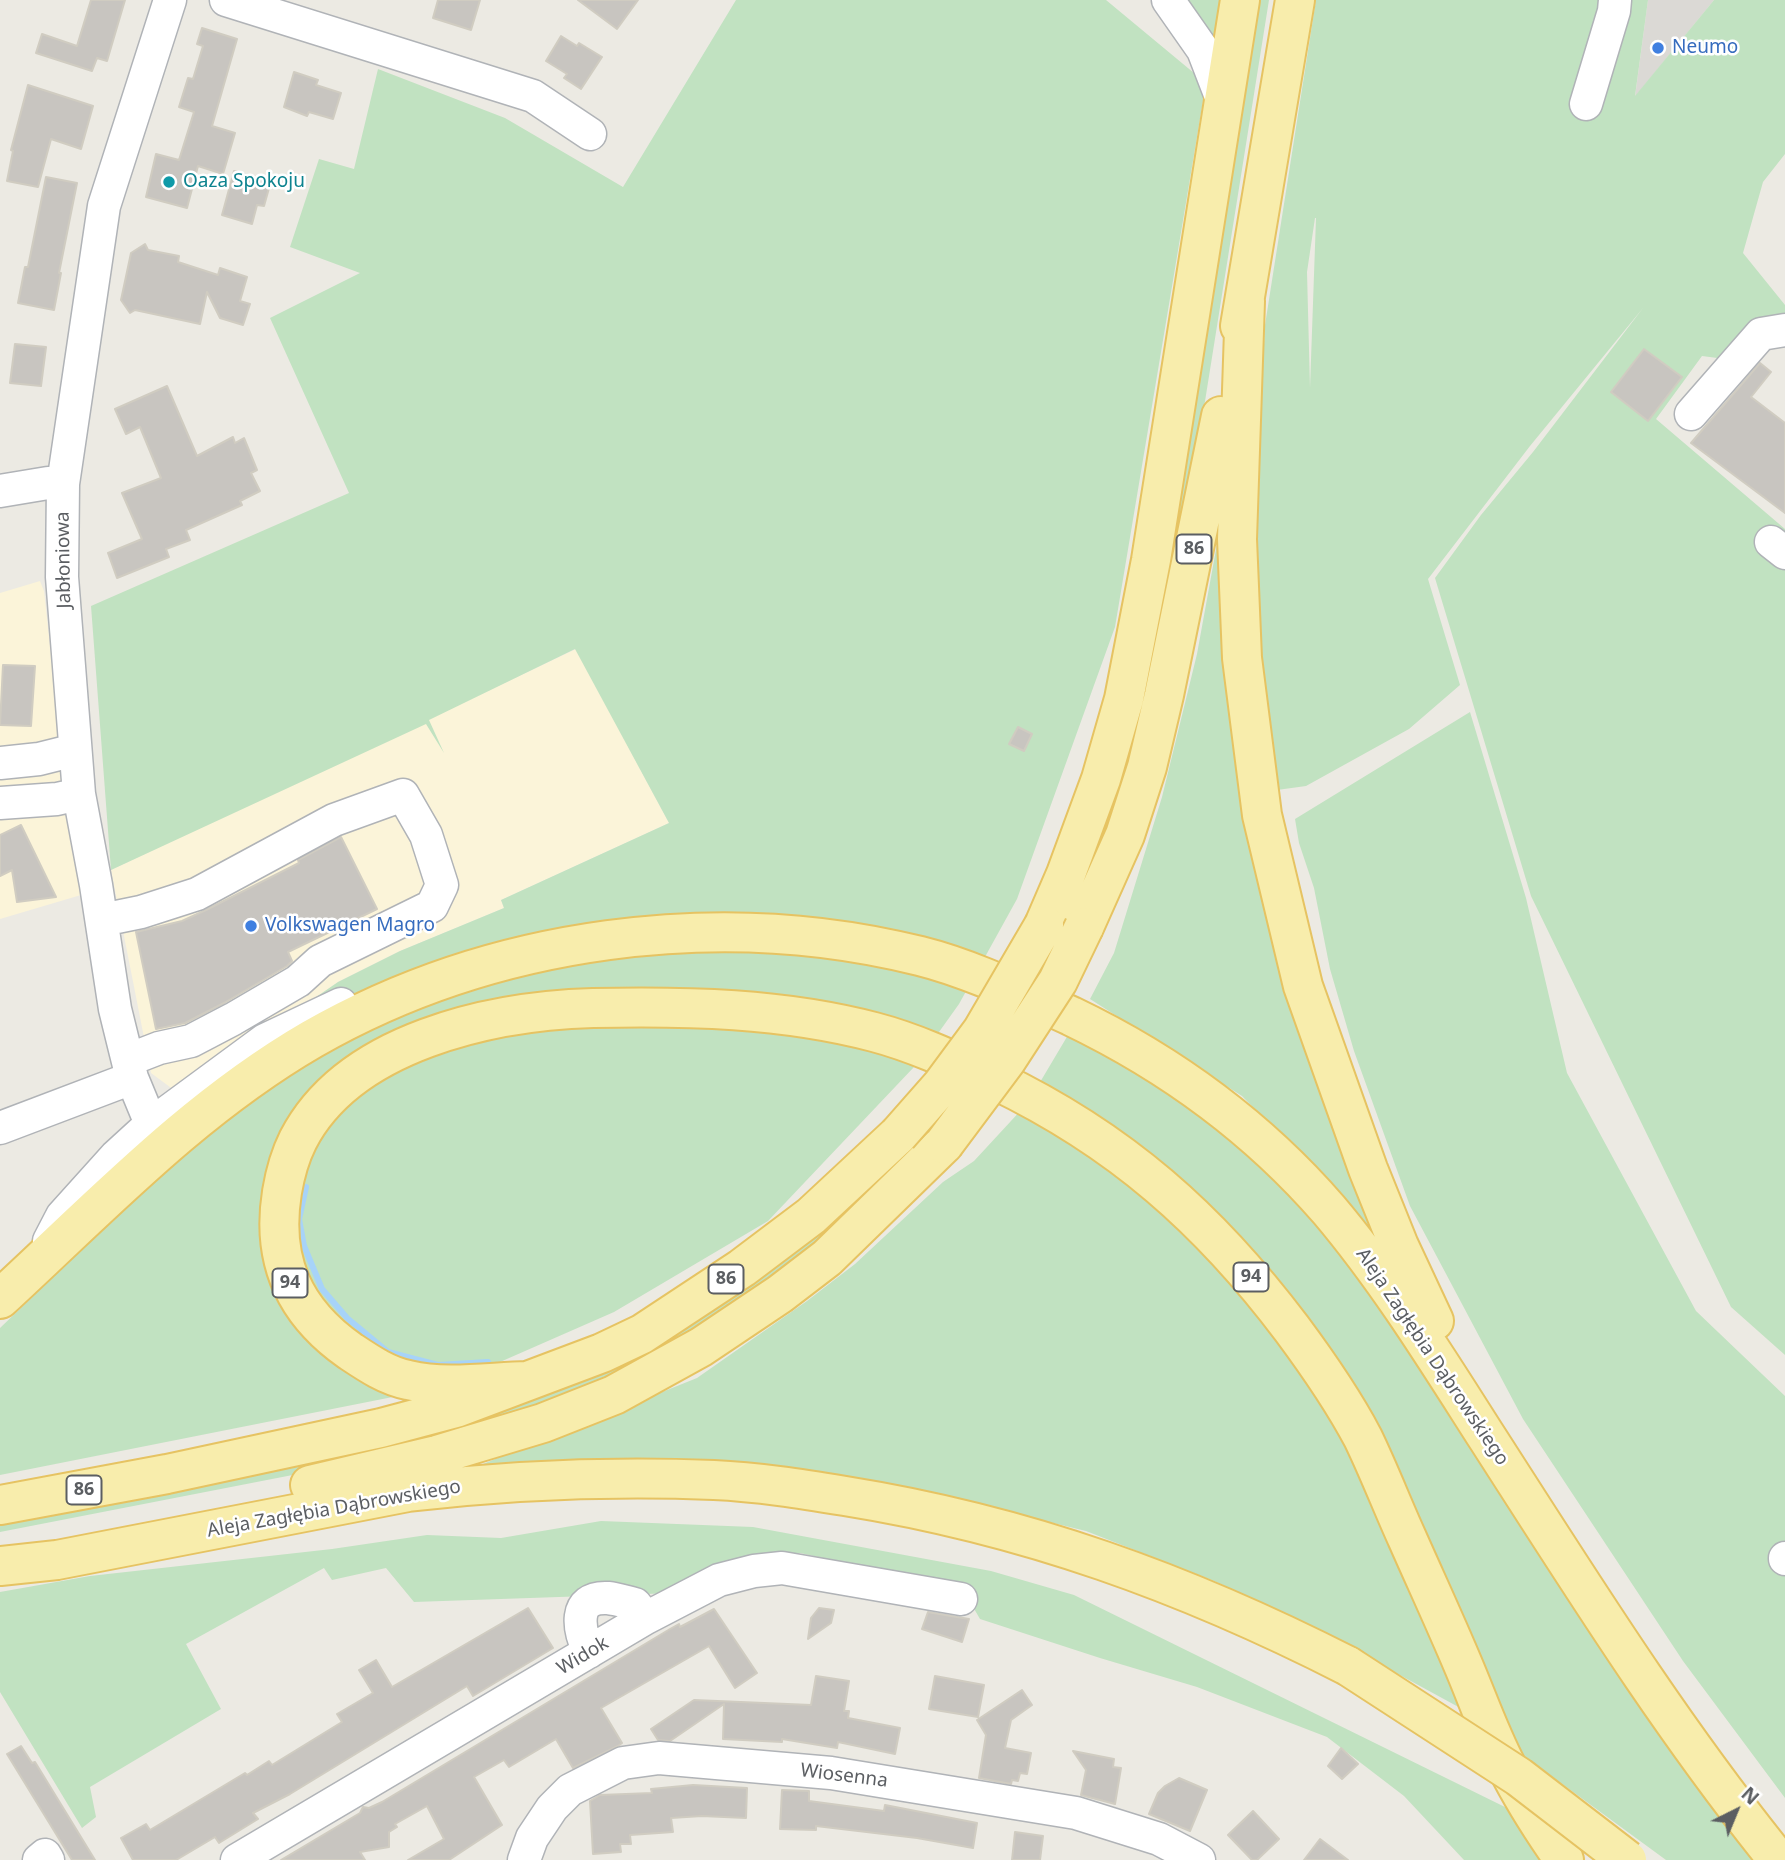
<!DOCTYPE html>
<html>
<head>
<meta charset="utf-8">
<style>
	body { margin:0 }
	#map { position:relative; width:1785px; height:1860px; overflow:hidden; background:#eceae3; font-family:"Noto Sans",sans-serif }
	canvas { display:block }
	.north { position:absolute; left:1701px; top:1776px; width:70px; height:70px; -webkit-text-stroke:5px #fff; paint-order:stroke; rotate:43deg; font-size:19px; font-weight:700; line-height:28px; text-align:center; color:#5b5e62 }
	.north::after { content:''; display:block; margin:auto; width:24px; height:32px; background:#5b5e62; clip-path:polygon(50% 0,100% 100%,50% 72%,0 100%) }
</style>
</head>
<body>
<div id="map">
<canvas width="1785" height="1860"></canvas>
<div class="north">N</div>
</div>
<script>
const context = document.querySelector('canvas').getContext('2d');
context.lineJoin = 'round';
function fill(path, color) { context.fillStyle = color; context.fill(path, 'evenodd'); }
function stroke(path, color, width, dash) { context.strokeStyle = color; context.lineWidth = width; context.lineCap = dash ? 'butt' : 'round'; context.setLineDash(dash || []); context.stroke(path); }
function write(font, color, halo, rows, align = 'center') {
  context.font = font + ' "Noto Sans",sans-serif'; context.lineWidth = 5; context.setLineDash([]); context.textBaseline = 'middle'; context.strokeStyle = halo; context.fillStyle = color; for (const [text, x, y, turn = 0] of rows) {
    context.save(); context.translate(x, y); context.rotate((+turn || 0) * Math.PI / 180); context.textAlign = isNaN(turn) ? turn : align; if (halo) context.strokeText(text, 0, 0); context.fillText(text, 0, 0); context.restore();
  }
}
const commercial = new Path2D(`
	M40,581L44,591L64,773L80,878L81,895L0,919V593Z
	M576,649L669,823L501,900L504,908L400,951L338,982L178,1093L151,1073L111,870Z`);
const industrial = new Path2D(`
	M1648,0H1714L1635,97Z`);
const green = new Path2D(`
	M736,0H1106L1206,83L1115,627L1017,899L959,1004L914,1067L768,1221L614,1312L443,1387L0,1475V1328L203,1133L264,1033L338,982L400,951L504,908L501,900L669,823L575,649L429,720L444,753L426,724L111,870L91,606L349,493L270,318L360,273L290,247L319,159L354,169L378,69L505,118L623,187Z
	M1181,0H1221L1216,30L1213,38Z
	M1256,0H1269L1202,420L1127,782L1115,778Z
	M1316,0H1648L1635,96L1714,0H1785V154L1763,182L1743,253L1785,305V325L1725,359L1702,356L1656,419L1785,529V1355L1731,1307L1531,896L1435,578L1481,515L1533,452L1643,308L1530,446L1428,579L1460,685L1409,729L1306,786L1277,790L1265,719L1257,612L1256,501L1265,325ZM1315,218H1316L1310,388L1307,272Z
	M1231,467L1236,683L1372,1230L1242,1096L1090,999L1114,953L1162,797L1197,654Z
	M1470,712L1526,898L1567,1073L1696,1311L1785,1396V1798L1683,1661L1523,1419L1410,1206L1354,1051L1330,969L1314,888L1299,843L1295,819Z
	M1071,1030L1178,1093L1317,1214L1759,1860H1666L1509,1745L1302,1319L1036,1089Z
	M1023,1108L1082,1141L1219,1260L1315,1382L1363,1474L1464,1710L1299,1620L1214,1581L1086,1531L914,1489L779,1467L473,1468L697,1378L807,1301L855,1264L943,1182L974,1161Z
	M816,1233H824L826,1238L752,1298L636,1368L499,1422L308,1472L0,1532V1518L373,1446Z
	M601,1521L753,1527L991,1571L1074,1595L1507,1808L1545,1860H1464L1404,1796L1327,1737L1197,1687L1100,1658L980,1619L962,1588L800,1553L729,1566L675,1593L414,1602L386,1568L332,1580L324,1568L186,1644L221,1709L90,1787L96,1817L82,1828L0,1692V1592L90,1576L332,1549L427,1535L501,1538Z`);
const stream = new Path2D(`
	M306,1187L299,1219L304,1246L322,1289L347,1318L388,1352L438,1365L488,1362`);
const building = new Path2D(`
	M91,0H125L107,61L97,58L92,71L36,53L42,34L77,46Z
	M438,0H480L471,30L433,18Z
	M578,0H638L617,29Z
	M202,28L237,39L212,126L235,133L223,174L198,166L187,208L146,197L156,154L179,160L194,112L179,107L188,78L193,79L203,46L197,44Z
	M561,36L577,46L579,43L602,57L581,89L564,78L567,74L546,61Z
	M294,72L318,80L316,85L341,93L333,119L309,112L307,116L284,107Z
	M28,85L93,106L81,149L51,139L38,187L7,181L13,151L11,150Z
	M234,171L271,181L264,206L257,205L252,224L222,215Z
	M46,177L77,183L59,273H61L54,310L18,303L25,267H28Z
	M145,244L148,250L179,256L178,262L218,275L220,268L247,277L240,301L250,304L243,325L220,318L207,292L200,324L135,310L130,313L121,300L131,253Z
	M15,344L46,347L41,386L10,383Z
	M1644,349L1682,377L1648,421L1611,392Z
	M1760,363L1771,372L1751,397L1785,423V513L1691,443Z
	M167,386L197,456L233,437L235,443L244,438L257,470L251,473L260,491L240,501L242,505L186,530L190,540L166,549L169,557L117,578L108,553L142,539L122,493L161,478L140,427L126,434L115,409Z
	M3,665L35,666L31,726L0,725Z
	M1018,727L1032,734L1024,751L1009,744Z
	M21,825L56,897L17,902L12,870L0,876V835Z
	M341,837L377,909L288,952L292,961L287,966L224,1003L185,1023L156,1029L136,932L182,921L206,910L299,863L298,860Z
	M528,1608L553,1648L473,1696L467,1686L290,1794L253,1813L258,1819L219,1843L215,1837L176,1860H133L121,1838L146,1824L150,1830L245,1773L247,1775L269,1761L272,1765L342,1722L337,1714L373,1693L359,1670L376,1660L392,1687Z
	M819,1608L834,1610L831,1623L808,1639L811,1618Z
	M714,1609L757,1673L735,1688L709,1646L601,1708L622,1743L618,1746L573,1768L556,1739L509,1767L504,1760L474,1777L502,1825L449,1860H408L444,1839L427,1806L395,1824L397,1827L389,1832V1847L360,1852L365,1860H281L360,1813L363,1807L369,1808L382,1802L670,1629L679,1624L680,1627Z
	M928,1612L969,1619L962,1642L922,1629Z
	M816,1676L849,1681L844,1711H849L848,1718L900,1728L895,1754L838,1742L837,1748L782,1739V1742L723,1739L724,1704L670,1741L658,1740L651,1729L694,1700L811,1705Z
	M935,1676L984,1685L978,1717L929,1709Z
	M1022,1690L1032,1705L1011,1720L1005,1748L1031,1753L1027,1774L1020,1773L1018,1781L1012,1780L1011,1784L979,1778L986,1735L977,1720Z
	M21,1746L32,1763L35,1762L95,1860H72L7,1754Z
	M1341,1748L1358,1764L1342,1779L1328,1766Z
	M1073,1751L1114,1759L1113,1767L1121,1768L1115,1804L1081,1795L1086,1770Z
	M1179,1778L1207,1790L1190,1831L1149,1814L1158,1793L1165,1786Z
	M693,1785L747,1788L746,1818L702,1816L671,1818L673,1832L630,1835L631,1844H620L621,1852L593,1854L590,1801L600,1795L652,1793L651,1789Z
	M782,1790L809,1791V1801L884,1811L885,1805L977,1823L973,1848L917,1838L816,1826V1830L780,1829Z
	M1253,1811L1279,1839L1257,1860H1252L1228,1835Z
	M1015,1832L1043,1836L1040,1860H1012Z
	M1320,1839L1348,1860H1304Z`);
const minor = new Path2D(`
	M226,0L533,96L590,134
	M1168,0L1203,50L1223,102
	M1586,104L1614,11L1615,0
	M1691,414L1761,334L1785,330
	M0,491L48,483L63,484
	M1771,542L1785,553
	M0,763L39,759L75,750
	M0,803L57,799L79,794
	M102,920L141,912L197,894L334,820L403,795L426,835L442,885L432,906L320,961L298,981L233,1019L191,1041L159,1048L128,1060
	M151,1124L132,1078L115,1009L96,885L79,794L62,577L63,484L104,206L170,0
	M0,1128L132,1078
	M49,1241L62,1216L116,1156L151,1124L265,1040L341,1004
	M1785,1558V1559
	M589,1652C579,1631 571,1596 608,1598C617,1599 626,1602 635,1604L646,1618
	M39,1860L45,1855L48,1860
	M237,1860L646,1618L719,1580L754,1571L782,1568L961,1599
	M524,1860L532,1838L552,1808L570,1790L623,1763L659,1758L831,1773L1076,1813L1159,1839L1199,1860`);
const major = new Path2D(`
	M1245,301L1237,539L1242,658L1262,815L1303,986L1368,1169L1399,1246L1434,1321
	M1240,326L1295,0
	M1044,925L1066,874L1101,779L1124,699L1151,560L1240,0
	M1084,927L1125,835L1147,767L1164,695L1221,416
	M0,1299C100,1207 193,1108 312,1039C492,936 719,906 920,956C972,969 1022,994 1071,1016C1169,1063 1257,1127 1329,1210C1389,1281 1438,1361 1488,1439C1580,1582 1671,1728 1778,1860
	M527,1381C488,1382 446,1389 408,1380C387,1376 368,1363 350,1351C293,1311 271,1260 282,1192C285,1174 290,1156 298,1140C349,1041 492,1011 593,1008C687,1006 782,1008 874,1032C916,1043 956,1062 995,1080C1120,1140 1209,1219 1292,1329C1318,1364 1343,1400 1363,1438C1379,1471 1392,1505 1407,1538C1426,1581 1446,1624 1464,1667C1478,1700 1490,1735 1507,1767C1523,1799 1543,1830 1564,1860
	M310,1485L437,1455L543,1423L614,1395L701,1347L780,1294L827,1258L944,1144
	M0,1505L167,1474L381,1428L456,1408L602,1353L642,1334L742,1268L811,1216L898,1135
	M0,1566L57,1560L408,1492C510,1480 611,1476 714,1480C758,1482 802,1489 845,1496C1026,1525 1185,1583 1348,1666`);
const majorBridge = new Path2D(`
	M898,1135L942,1085L982,1031L1044,925
	M944,1144L1006,1061L1058,981L1084,927
	M1348,1666L1519,1777L1627,1860`);
const markers = [
	[1658,48,7,"#3f7fe0"],
	[169,182,7,"#0f9aa8"],
	[251,926,7,"#3f7fe0"]
];
const shields = [
	[1194,549,35],
	[1251,1277,35],
	[726,1279,35],
	[290,1283,35],
	[84,1490,35]
];
const shieldNames = [
	["86",1194,549],
	["94",1251,1277],
	["86",726,1279],
	["94",290,1283],
	["86",84,1490]
];
const shopNames = [
	["Neumo",1672,48],
	["Volkswagen Magro",265,926]
];
const cultureNames = [
	["Oaza Spokoju",183,182]
];
const streetNames = [
	["Jabłoniowa",64,560,-91],
	["Aleja Zagłębia Dąbrowskiego",1432,1357,56],
	["Aleja Zagłębia Dąbrowskiego",334,1509,-10],
	["Widok",583,1656,-31],
	["Wiosenna",844,1776,7]
];
fill(commercial, '#fbf4d9');
fill(industrial, '#dbd9d5');
fill(green, '#c1e2c1');
stroke(stream, '#a7d3f8', 6);
fill(building, '#c8c5c0');
stroke(building, '#d0ccc1', 2);
stroke(minor, '#b0b3b7', 35);
stroke(major, '#e6c362', 42);
stroke(minor, '#fff', 32);
stroke(major, '#f8edac', 38);
stroke(majorBridge, '#e6c362', 42, []);
stroke(majorBridge, '#f8edac', 38);
for (const [x, y, r, color] of markers) { const dot = new Path2D(); dot.arc(x, y, r, 0, 2 * Math.PI); context.fillStyle = color; context.fill(dot); stroke(dot, '#fff', 2.5); }
for (const [x, y, w] of shields) { const box = new Path2D(); box.roundRect(x - w / 2, y - 14.5, w, 29, 5); context.fillStyle = '#fff'; context.fill(box); stroke(box, '#5b5e62', 2); }
write('bold 18px', '#5b5e62', null, shieldNames);
write('19px', '#366cbe', '#fff', shopNames, 'left');
write('19px', '#0d838f', '#fff', cultureNames, 'left');
write('19px', '#5b5e62', '#fff', streetNames);
</script>
</body>
</html>
